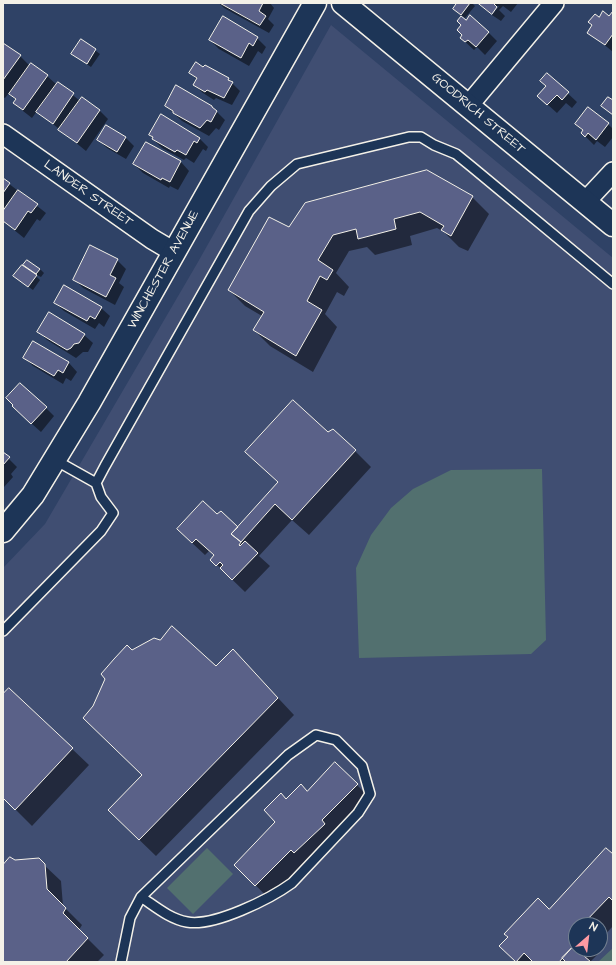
<!DOCTYPE html>
<html>
<head>
<meta charset="utf-8">
<style>
	body { margin:0 }
	#map { position:relative; width:616px; height:965px; overflow:hidden; background:#2f4266; font-family:"Architects Daughter",sans-serif }
	canvas { display:block }
	.frame { position:absolute; inset:0; border:4px solid #f4f1e8; pointer-events:none }
	.north { position:absolute; left:568px; top:917px; width:40px; height:40px; box-sizing:border-box; background:#1d3557; border:1px solid #738091; border-radius:50%; rotate:28deg; font-size:11px; font-weight:700; line-height:16px; text-align:center; color:#f4f1e8 }
	.north::after { content:''; display:block; margin:auto; width:14px; height:18px; background:#ff9aa2; clip-path:polygon(50% 0,100% 100%,50% 72%,0 100%) }
</style>
</head>
<body>
<div id="map">
<canvas width="616" height="965"></canvas>
<div class="frame"></div>
<div class="north">N</div>
</div>
<script>
const context = document.querySelector('canvas').getContext('2d');
context.lineJoin = 'round';
function fill(path, color) { context.fillStyle = color; context.fill(path, 'evenodd'); }
function stroke(path, color, width, dash) { context.strokeStyle = color; context.lineWidth = width; context.lineCap = dash ? 'butt' : 'round'; context.setLineDash(dash || []); context.stroke(path); }
function write(font, color, halo, rows, align = 'center') {
  context.font = font + ' "Architects Daughter",sans-serif'; context.lineWidth = 3.5; context.setLineDash([]); context.textBaseline = 'middle'; context.strokeStyle = halo; context.fillStyle = color; for (const [text, x, y, turn = 0] of rows) {
    context.save(); context.translate(x, y); context.rotate((+turn || 0) * Math.PI / 180); context.textAlign = isNaN(turn) ? turn : align; if (halo) context.strokeText(text, 0, 0); context.fillText(text, 0, 0); context.restore();
  }
}
const built = new Path2D(`
	M331,25L613,258V962H3V568L45,524L198,262ZM576,925H600V949H576Z`);
const green = new Path2D(`
	M542,469L546,640L531,654L359,658L356,568L371,535L391,508L413,489L451,470Z
	M207,848L233,874L193,914L167,888Z
	M613,948V962H598Z`);
const shadow = new Path2D(`
	M219,3H270L274,8L268,19L274,25L269,33L224,8Z
	M458,3H472L475,6L465,18L458,13Z
	M479,3H518L511,12L503,6L499,10L505,16L501,21L492,15L499,6H496L490,13Z
	M613,12V52L589,32L609,18Z
	M488,32L497,41L485,55L477,47L474,50L461,38Z
	M254,35L266,47L262,54L258,51L249,66L219,49L210,40Z
	M81,40L100,54L91,67L72,54Z
	M3,45L20,56L30,66L47,76L57,85L58,83L80,101L82,99L100,111L108,119L86,151L37,111L32,118L23,111L14,103L16,100L9,93L5,98L3,97Z
	M204,68L228,79L240,91L232,105L216,98L214,100L203,93L194,85L197,80L191,73Z
	M547,74L577,102L572,108L566,103L557,113L547,104Z
	M166,106L212,107L225,120L219,130L216,128L209,136L182,121Z
	M161,115L200,139L208,147L206,151L203,149L194,163L186,158L184,160L162,148L153,139L150,134Z
	M576,124H608L613,129V137L605,147L597,141L594,145L582,133L583,131Z
	M125,137L134,146L126,159L107,148L98,140Z
	M146,143L181,162L189,171L178,190L170,186L169,188L143,173L134,164Z
	M3,179L46,213L40,221L37,219L24,238L3,221Z
	M472,197L489,214L468,251L459,247L444,232L437,228L410,236L412,245L375,255L367,247L349,251L336,273L349,287L344,296L337,292L325,314L337,327L313,372L270,346L254,330L262,316L245,306L229,290L289,228Z
	M91,247L117,260L126,269L119,283L124,287L115,305L83,288L74,279Z
	M25,265L40,269L44,273L41,277L34,274L40,280L33,290L19,280L31,271Z
	M55,303L101,308L110,316L104,327L99,323L95,329L64,311Z
	M38,331L84,335L93,343L88,352H83L76,358L47,340Z
	M33,342L69,363L77,372L71,381L66,378L63,384L33,366L24,357Z
	M46,408L54,416L41,432L22,415Z
	M328,433L355,451L371,467L309,535L292,520L259,556L270,566L245,592L212,560L215,556L209,551L205,555L191,542L217,515L238,528Z
	M3,453L17,467L11,474L13,477L4,487Z
	M132,651L216,668L249,667L294,715L156,856L126,827L143,775L94,707Z
	M9,689L89,765L32,826L3,797V695Z
	M335,763L373,801L337,837L340,841L311,869L308,866L272,902L236,865L276,822L287,800L308,792Z
	M613,855V926L600,940V925H576V949H595L599,953L590,962H516L501,946L549,910Z
	M14,861L44,865L61,881L63,906L82,925L79,930L104,955L97,962H3V866Z`);
const building = new Path2D(`
	M220,3H263L259,11L266,16L260,25Z
	M457,3H470L461,15L453,9Z
	M478,3H493L497,7L492,14Z
	M603,11L609,16L613,11V34L605,45L587,33L592,25L588,22L595,14L599,17Z
	M470,15L489,32L476,47L468,40L465,42L460,38L462,35L457,30L461,25L457,21L461,16L466,20Z
	M223,16L258,37L253,46L249,43L241,58L209,40Z
	M81,39L96,49L87,64L71,54Z
	M3,43L21,55L3,80Z
	M196,62L203,67L205,65L229,78L228,80L233,82L224,98L207,90L205,92L193,85L197,78L189,73Z
	M31,63L48,75L23,110L13,103L16,99L9,94Z
	M547,73L569,92L562,100L557,95L547,105L537,96L546,86L540,81Z
	M58,82L74,93L53,124L36,112Z
	M176,85L212,106V107L217,111L211,122L207,120L200,128L173,113V111L165,106Z
	M82,97L100,110L77,143L58,130Z
	M608,97L613,100V115L601,106Z
	M588,107L609,123L596,140L588,133L585,137L581,133L583,130L575,124Z
	M161,114L200,138L197,143L194,141L186,155L177,150L175,152L152,139L153,137L149,135Z
	M106,125L126,137L117,152L97,140Z
	M146,142L181,161L170,182L162,178L161,180L133,164Z
	M427,170L473,196L451,236L441,230L444,226L420,212L394,219L396,229L358,239L356,229L333,235L318,260L333,270L327,280L320,276L307,301L322,310L296,356L253,330L264,312L228,290L269,217L289,227L305,203Z
	M3,178L10,183L3,193Z
	M18,190L38,204L31,213L28,211L15,230L3,221V211Z
	M90,245L118,259L110,275L116,278L106,297L73,280Z
	M27,260L40,269L36,274L23,265Z
	M22,265L37,275L28,287L13,276Z
	M64,285L102,307L95,319L90,316L87,321L54,303Z
	M49,312L85,334L79,343L74,344L71,348L67,350L37,332Z
	M33,341L69,362L63,373L58,370L54,376L23,358Z
	M20,383L47,407L31,424L12,406L13,405L6,398Z
	M293,400L328,432L333,429L356,450L292,520L275,504L241,542L231,534L278,482L245,452Z
	M3,452L10,457L3,465Z
	M203,501L217,514L221,511L238,527L231,534L241,542L239,545L240,546L245,541L258,553L232,580L220,568L223,565L220,562L216,566L210,560L214,555L196,539L192,543L177,529Z
	M172,626L216,666L233,649L278,698L139,840L108,810L142,775L83,718L93,706L105,679L101,674L114,659L127,645L132,650L154,638L160,640Z
	M9,688L73,748L15,810L3,798V694Z
	M335,762L358,784L322,820L325,824L294,853L291,850L255,886L234,865L275,822L264,810L281,793L286,799L301,784L307,791Z
	M606,848L613,854V901L609,897L582,925H576V943L559,962H533L524,953L516,962L499,946L508,937L504,934L538,898L549,909Z
	M10,857L15,860L39,858L45,864L47,889L66,908L63,913L88,938L66,962H3V865Z
	M574,946L576,949L591,962H566L562,958Z`);
const lane = new Path2D(`
	M55,460L96,483
	M3,631L101,531L113,513L101,497L96,483L105,466L249,211L271,186L297,164L409,137H421L434,145L456,154L472,167L613,284
	M121,962L130,918L141,897L288,755L316,735L336,740L362,766L370,794L358,813L292,883C270,899 214,927 187,922C170,919 156,907 141,897`);
const street = new Path2D(`
	M468,106L554,3
	M3,134L152,239L174,252
	M585,202L613,172`);
const secondary = new Path2D(`
	M343,3L613,225
	M3,531L33,495L89,403L315,3`);
const streetNames = [
	["GOODRICH STREET",478,114,40],
	["LANDER STREET",88,194,35],
	["WINCHESTER AVENUE",164,270,-61]
];
fill(built, '#404e72');
fill(green, '#52706f');
fill(shadow, '#0007');
fill(building, '#5a6188');
stroke(building, '#f4f1e8', 1);
stroke(lane, '#f4f1e8', 12);
stroke(street, '#f4f1e8', 22);
stroke(secondary, '#f4f1e8', 25);
stroke(lane, '#1d3557', 9);
stroke(street, '#1d3557', 19);
stroke(secondary, '#1d3557', 22);
write('13px', '#f4f1e8', '#1d3557', streetNames);
</script>
</body>
</html>
